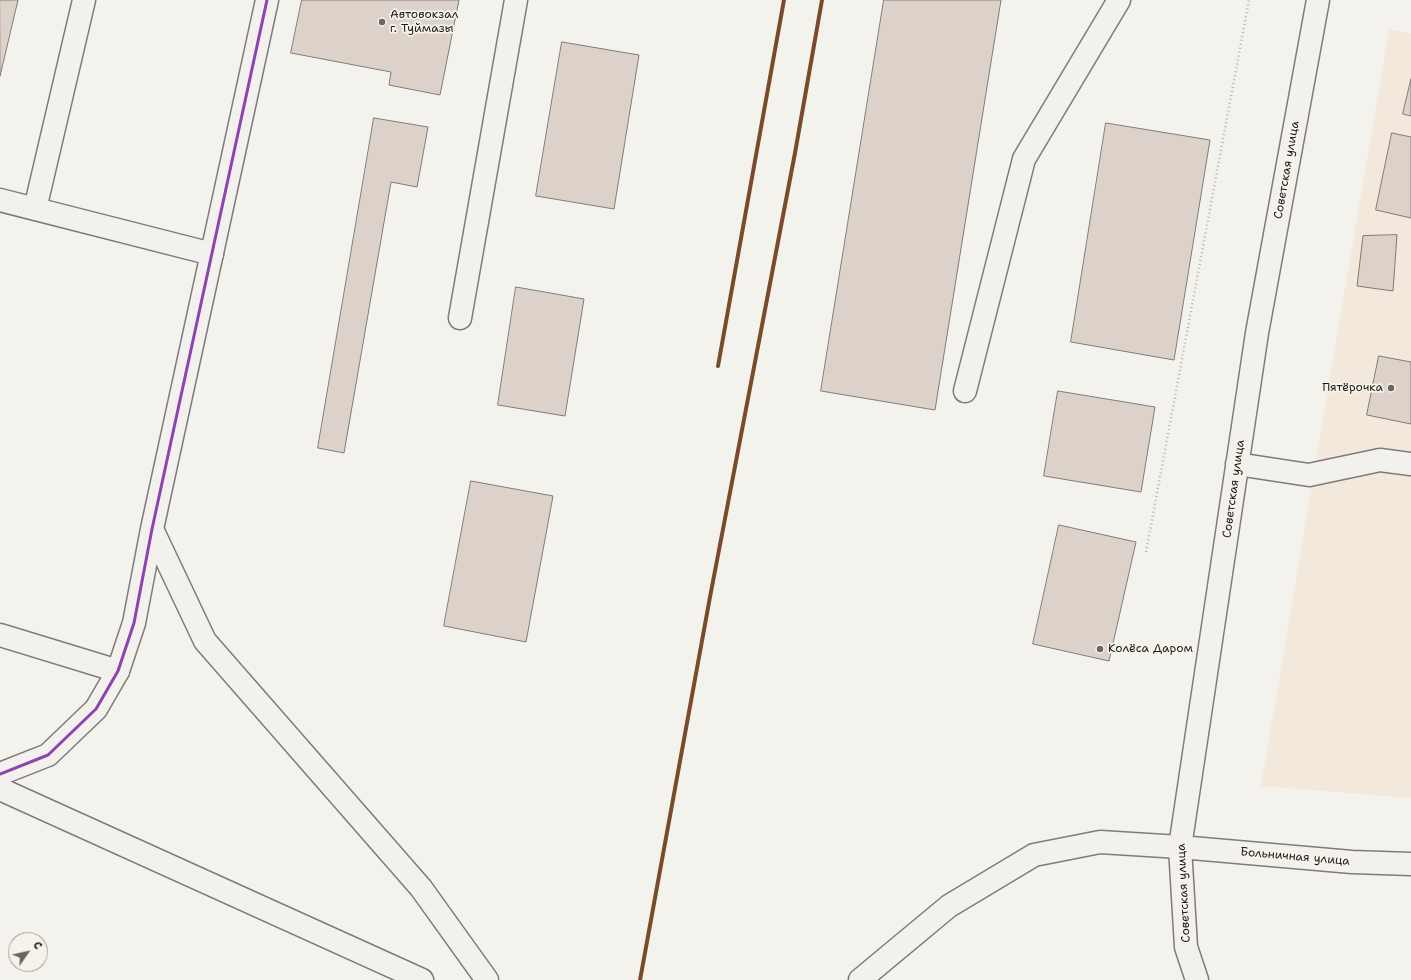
<!DOCTYPE html>
<html>
<head>
<meta charset="utf-8">
<style>
	body { margin:0 }
	#map { position:relative; width:1411px; height:980px; overflow:hidden; background:#f4f2ec; font-family:"Shantell Sans",sans-serif }
	canvas { display:block }
	.north { position:absolute; left:8px; top:932px; width:40px; height:40px; box-sizing:border-box; background:#f7f3e8; border:1px solid #9f9d96; border-radius:50%; rotate:56deg; font-size:11px; font-weight:700; line-height:16px; text-align:center; color:#1c1c1c }
	.north::after { content:''; display:block; margin:auto; width:14px; height:18px; background:#686765; clip-path:polygon(50% 0,100% 100%,50% 72%,0 100%) }
</style>
</head>
<body>
<div id="map">
<canvas width="1411" height="980"></canvas>
<div class="north">С</div>
</div>
<script>
const context = document.querySelector('canvas').getContext('2d');
context.lineJoin = 'round';
function fill(path, color) { context.fillStyle = color; context.fill(path, 'evenodd'); }
function stroke(path, color, width, dash) { context.strokeStyle = color; context.lineWidth = width; context.lineCap = dash ? 'butt' : 'round'; context.setLineDash(dash || []); context.stroke(path); }
function write(font, color, halo, rows, align = 'center') {
  context.font = font + ' "Shantell Sans",sans-serif'; context.lineWidth = 3.5; context.setLineDash([]); context.textBaseline = 'middle'; context.strokeStyle = halo; context.fillStyle = color; for (const [text, x, y, turn = 0] of rows) {
    context.save(); context.translate(x, y); context.rotate((+turn || 0) * Math.PI / 180); context.textAlign = isNaN(turn) ? turn : align; if (halo) context.strokeText(text, 0, 0); context.fillText(text, 0, 0); context.restore();
  }
}
const built = new Path2D(`
	M1389,29L1411,34V798L1261,786Z`);
const building = new Path2D(`
	M0,0H18L0,76Z
	M302,0H459L440,95L389,85L391,72L291,53Z
	M884,0H1001L935,410L821,391Z
	M562,42L639,55L614,209L536,196Z
	M1411,79V116L1403,114Z
	M374,118L428,127L417,187L391,182L344,453L318,448Z
	M1106,123L1210,140L1174,360L1071,342Z
	M1392,133L1411,137V218L1376,210Z
	M1397,235L1393,291L1357,286L1363,236Z
	M516,287L584,299L565,416L498,405Z
	M1379,356L1411,362V424L1367,415Z
	M1058,391L1155,407L1141,492L1044,476Z
	M471,481L553,496L526,642L444,626Z
	M1059,525L1136,542L1109,661L1033,644Z`);
const path = new Path2D(`
	M1146,552L1249,0`);
const minor = new Path2D(`
	M1318,0L1257,333L1180,847L1352,862L1411,864
	M0,200L212,254
	M35,209L84,0
	M460,318L516,0
	M965,391L1024,159L1119,0
	M1237,464L1309,475L1380,460L1411,464
	M0,635L118,671
	M0,789L422,980`);
const major = new Path2D(`
	M152,529L205,641L421,888L487,980
	M0,774L48,755L96,709L118,671L134,623L152,529L267,0
	M860,980L949,906L1034,855L1100,842L1180,847L1186,947L1197,980`);
const bus1 = new Path2D(`
	M0,774L48,755L96,709L118,671L134,623L152,529L267,0`);
const rail1 = new Path2D(`
	M718,366L784,0
	M640,980L710,597L795,153L822,0`);
const markers = [
	[382,22,4,"#686765"],
	[1391,388,4,"#686765"],
	[1100,649,4,"#686765"]
];
const poiNames = [
	["Автовокзал",390,15],
	["г. Туймазы",390,29],
	["Пятёрочка",1383,388,"right"],
	["Колёса Даром",1108,649]
];
const streetNames = [
	["Советская улица",1287,170,-80],
	["Советская улица",1234,489,-82],
	["Больничная улица",1295,857,5],
	["Советская улица",1184,893,-93]
];
fill(built, '#f2e8dc');
fill(building, '#ddd2ca');
stroke(building, '#7d7c7a', 1);
stroke(minor, '#7d7c7a', 25);
stroke(major, '#7d7c7a', 25);
stroke(path, '#b4b3b0', 2.5, [1, 3]);
stroke(minor, '#f2f1ed', 22);
stroke(major, '#f2f1ed', 22);
stroke(bus1, '#8e44ad', 3);
stroke(rail1, '#7a4b2a', 4);
for (const [x, y, r, color] of markers) { const dot = new Path2D(); dot.arc(x, y, r, 0, 2 * Math.PI); context.fillStyle = color; context.fill(dot); stroke(dot, '#f7f3e8', 1.5); }
write('12px', '#1c1c1c', '#f7f3e8', poiNames, 'left');
write('12px', '#1c1c1c', '#f7f3e8', streetNames);
</script>
</body>
</html>
